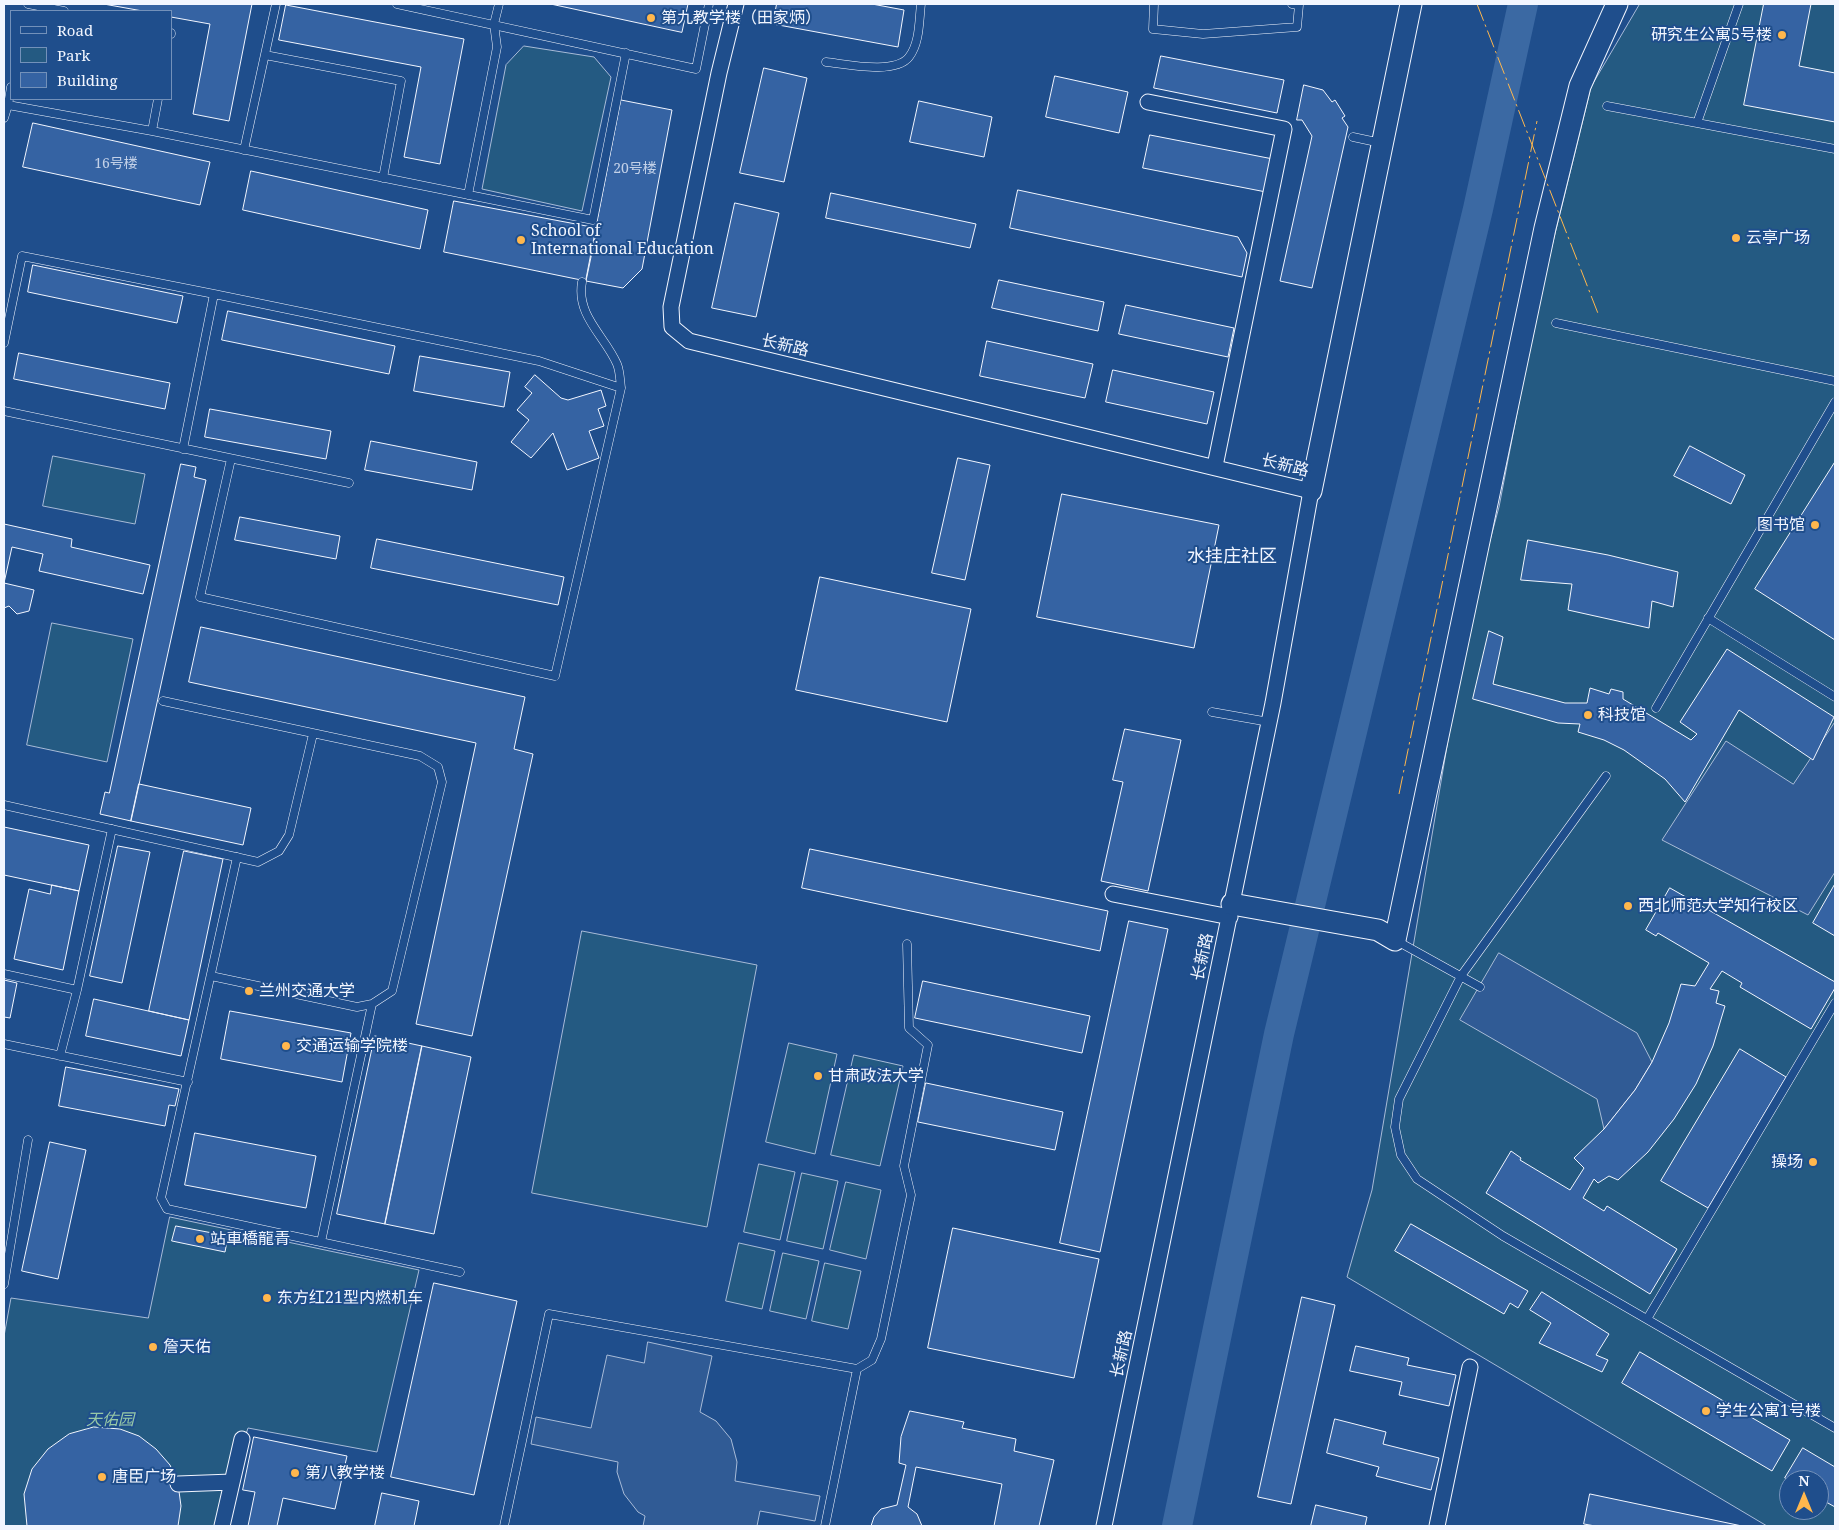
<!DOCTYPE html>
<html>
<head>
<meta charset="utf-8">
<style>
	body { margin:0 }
	#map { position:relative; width:1839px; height:1530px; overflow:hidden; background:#1f4e8c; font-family:"Noto Serif",serif }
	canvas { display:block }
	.frame { position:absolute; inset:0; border:5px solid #f2f6ff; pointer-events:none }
	.legend { position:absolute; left:10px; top:10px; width:162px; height:90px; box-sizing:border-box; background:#1f4e8c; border:1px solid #7391ba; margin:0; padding:6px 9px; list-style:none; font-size:15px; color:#f2f6ff }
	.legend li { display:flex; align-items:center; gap:10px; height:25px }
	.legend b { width:25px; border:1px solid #7391ba }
	.north { position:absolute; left:1779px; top:1470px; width:50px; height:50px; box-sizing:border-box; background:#1f4e8c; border:1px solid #7391ba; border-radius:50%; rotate:0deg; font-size:14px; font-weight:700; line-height:20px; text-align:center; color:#f2f6ff }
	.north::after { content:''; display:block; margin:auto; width:18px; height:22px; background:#ffb74d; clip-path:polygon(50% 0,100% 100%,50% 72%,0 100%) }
</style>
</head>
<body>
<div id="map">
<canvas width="1839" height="1530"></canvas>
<div class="frame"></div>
<ul class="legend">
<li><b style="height:6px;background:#1f4e8c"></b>Road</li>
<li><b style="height:14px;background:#245a82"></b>Park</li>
<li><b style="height:14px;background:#3563a3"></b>Building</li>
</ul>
<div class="north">N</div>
</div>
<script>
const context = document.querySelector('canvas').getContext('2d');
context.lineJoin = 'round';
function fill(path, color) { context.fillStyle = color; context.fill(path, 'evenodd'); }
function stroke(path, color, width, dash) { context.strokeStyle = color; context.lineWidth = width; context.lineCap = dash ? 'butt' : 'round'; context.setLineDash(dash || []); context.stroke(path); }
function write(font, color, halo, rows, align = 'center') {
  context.font = font + ' "Noto Serif","Noto Sans SC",serif'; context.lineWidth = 4; context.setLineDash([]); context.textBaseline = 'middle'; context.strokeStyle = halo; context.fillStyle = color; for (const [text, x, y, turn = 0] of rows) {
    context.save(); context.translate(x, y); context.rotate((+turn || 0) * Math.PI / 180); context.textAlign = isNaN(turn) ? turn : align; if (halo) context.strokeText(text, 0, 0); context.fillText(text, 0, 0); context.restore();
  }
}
const green = new Path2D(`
	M1640,4H1835V1526H1767L1347,1277L1372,1190L1468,622L1499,507L1538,303L1591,87ZM1789,1480H1819V1510H1789Z
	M524,46L594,57L611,77L582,211L482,189L506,65Z
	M53,456L145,474L135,524L43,506Z
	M52,623L133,639L107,762L27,745Z
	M582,931L757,965L707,1227L532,1193Z
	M789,1043L837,1054L815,1154L766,1142Z
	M854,1055L903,1066L880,1166L831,1155Z
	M759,1164L795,1172L780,1240L744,1232Z
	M802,1173L838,1181L823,1249L787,1241Z
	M846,1182L881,1190L866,1259L830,1250Z
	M170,1217L419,1270L377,1452L248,1428L215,1526H4V1336L11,1298L148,1318Z
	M739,1243L775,1251L762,1309L726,1301Z
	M783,1253L819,1261L806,1319L770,1311Z
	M825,1263L861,1271L848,1329L812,1321Z`);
const parking = new Path2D(`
	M1835,722V872L1808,915L1662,840L1726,741L1793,784Z
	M1499,953L1637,1033L1652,1062L1635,1090L1604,1129L1597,1099L1460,1020Z
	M648,1342L712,1356L700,1412L716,1421L731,1439L737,1462L735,1481L820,1496L815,1521L760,1511L757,1526H643L645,1516L638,1512L624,1494L617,1472L618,1462L531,1444L536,1417L591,1428L607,1355L644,1363Z`);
const river = new Path2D(`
	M1177,1526L1279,1034L1478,209L1523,4`);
const building = new Path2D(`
	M104,4H252L229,121L193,114L210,24L171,17V11H143Z
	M551,4H688L682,32Z
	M777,4H872L904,10L898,47L773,24Z
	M1764,4H1811L1799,66L1835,73V122L1744,105Z
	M286,5L464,39L440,164L404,157L421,67L279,40Z
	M1161,56L1284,80L1277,113L1154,88Z
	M764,68L807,78L784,182L740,173Z
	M1055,76L1128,92L1119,133L1046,117Z
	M1304,85L1323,90L1332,102L1335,100L1345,116L1342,118L1348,127L1312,288L1280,281L1312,136L1302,120H1297Z
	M621,100L672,110L642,269L623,288L586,281Z
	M919,101L992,117L984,157L910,142Z
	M33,123L210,162L200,205L23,167Z
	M1150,135L1273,159L1266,192L1143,168Z
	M251,171L428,210L420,249L243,210Z
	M1018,190L1238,237L1247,253L1242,277L1010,228Z
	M831,193L976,224L970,248L826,218Z
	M454,201L597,228L586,281L444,252Z
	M735,203L779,213L756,317L712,308Z
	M33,265L183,296L177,323L28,292Z
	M999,280L1104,302L1098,331L992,308Z
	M1126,305L1234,328L1228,357L1119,334Z
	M228,311L395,346L389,374L222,340Z
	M987,341L1093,364L1085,398L980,376Z
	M19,353L170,383L165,409L14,379Z
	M420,356L510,372L504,407L414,391Z
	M1113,370L1214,392L1207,424L1106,402Z
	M535,375L561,398L568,400L601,390L606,406L598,409L604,426L589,431L599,458L567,470L553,433L531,458L511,442L529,420L517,410L532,393L525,387Z
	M210,409L331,431L326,459L205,437Z
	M371,441L477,462L472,490L365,470Z
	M1690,446L1745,475L1731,504L1674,476Z
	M958,458L990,465L965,580L932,573Z
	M1835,462V640L1755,589Z
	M181,464L196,467L194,477L206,480L131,821L100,814L105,792L109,793Z
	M1062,494L1219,525L1194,648L1037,617Z
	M240,517L340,536L336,559L235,540Z
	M4,524L72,539L71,547L150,565L143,594L39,571L43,554L12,547L4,583Z
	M377,539L564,577L558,605L371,568Z
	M1528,540L1608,555L1678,572L1673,607L1652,601L1649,628L1568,610L1572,584L1521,580Z
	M820,577L971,609L947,722L796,690Z
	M4,583L34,590L29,611L17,614L9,606L4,608Z
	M201,627L525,697L514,749L533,754L472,1036L416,1024L476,743L189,682Z
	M1489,631L1503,637L1493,684L1565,703H1587L1590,688L1609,694L1611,689L1623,692V699L1691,740L1697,734L1680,722L1727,649L1834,717L1813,760L1739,710L1685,802L1665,779L1624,750L1604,740L1578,732L1580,724L1558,723L1473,699Z
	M1125,729L1181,740L1148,891L1101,881L1123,782L1113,780Z
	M139,784L251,808L243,845L131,821Z
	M4,827L89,845L79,891L4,875Z
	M118,846L150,852L122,983L90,976Z
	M810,849L1108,911L1100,951L802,888Z
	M184,851L223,859L189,1020L149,1011Z
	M1835,884V936L1813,923Z
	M52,885L79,891L63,970L14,959L29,889L50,894Z
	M1670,888L1835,982V988L1811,1029L1740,987L1742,983L1722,971L1710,989L1719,991L1716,1003L1725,1006L1713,1046L1696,1084L1674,1119L1648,1152L1618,1180L1609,1176L1598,1183L1594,1179L1583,1198L1604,1211L1607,1206L1677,1249L1650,1294L1486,1193L1511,1151L1521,1158L1520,1160L1570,1190L1584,1168L1574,1158L1604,1129L1635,1090L1652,1062L1669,1023L1681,984L1695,986L1709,963L1658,933L1656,936L1646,930Z
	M1129,921L1168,929L1100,1252L1060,1243Z
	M4,980L17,983L10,1018L4,1017Z
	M923,981L1090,1016L1082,1053L915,1018Z
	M94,999L189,1020L181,1056L86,1036Z
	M230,1011L351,1033L342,1082L221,1059Z
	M375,1036L422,1046L385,1224L337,1214Z
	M422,1046L471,1057L434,1234L385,1224Z
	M1740,1049L1786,1077L1708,1208L1661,1181Z
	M66,1067L179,1089L175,1106L169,1105L165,1126L59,1106Z
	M926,1083L1063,1112L1055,1150L918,1122Z
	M195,1133L316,1156L306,1208L185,1185Z
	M50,1142L86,1150L58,1279L22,1271Z
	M1411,1224L1528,1291L1518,1308L1510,1303L1504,1314L1395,1251Z
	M176,1226L228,1236L225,1252L172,1241Z
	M953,1228L1099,1259L1074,1378L928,1348Z
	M434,1283L517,1301L474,1495L391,1477Z
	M1542,1292L1609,1334L1596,1355L1608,1360L1602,1372L1539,1343L1551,1323L1530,1310Z
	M1302,1297L1335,1305L1291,1504L1258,1497Z
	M1356,1346L1409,1358L1407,1365L1456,1375L1449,1406L1399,1395L1402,1382L1350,1371Z
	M1640,1352L1790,1440L1772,1471L1622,1383Z
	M910,1411L964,1422L962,1428L1016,1439L1014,1451L1054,1460L1039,1526H994L1002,1484L916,1467L908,1507L917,1514L922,1526H871L874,1517L881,1509L897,1505L906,1465L899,1463L901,1437Z
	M1335,1419L1386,1432L1383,1444L1439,1458L1431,1490L1376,1476L1379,1467L1327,1453Z
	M94,1427L120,1429L139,1436L156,1449L170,1465L178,1484L181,1506L178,1526H27L24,1494L32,1469L48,1449L69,1434Z
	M254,1437L347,1456L335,1509L283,1498L277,1526H248L255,1492L243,1490Z
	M1803,1448L1835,1467V1507L1819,1498V1480H1789L1785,1478Z
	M382,1493L419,1501L414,1526H375Z
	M1590,1494L1742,1526H1595L1584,1524Z
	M1316,1505L1367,1517L1365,1526H1311Z`);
const lane = new Path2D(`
	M28,4L64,11
	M397,4L696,69L709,4
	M1154,4L1153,29L1203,34L1297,27L1299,5L1292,4
	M171,33V34
	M265,55L401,81L383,178
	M826,62C846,64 895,75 909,57C920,43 919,20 921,4
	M8,105L11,87
	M1607,106L1835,149
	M4,118L8,105L152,131L593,220L626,53
	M1697,123L1739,4
	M152,131L158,99
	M1353,137L1381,143
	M244,150L276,4
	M468,195L497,47L494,24L499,4
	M582,282C576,316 605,336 617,364C620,371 620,380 621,388
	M1556,323L1835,381
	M4,343L22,256L214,294
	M4,411L349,483
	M183,449L214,294L539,361L621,388L555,676L200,597L231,459
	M1708,618L1835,697
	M163,701L420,756L438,767L442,782L392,991L372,1004L357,1007L211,976
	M1656,708L1835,402
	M1212,712L1269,722
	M1606,776L1461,976L1399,1099L1395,1127L1401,1155L1417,1179L1503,1236L1835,1428
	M4,805L258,862L279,851L289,835L313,734
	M237,857L161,1198L167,1209L460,1272
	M1397,941L1480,987
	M4,974L77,990L112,829
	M4,1044L188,1082
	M60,1056L77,990
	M321,1242L372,1004
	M4,1284L28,1140
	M1647,1319L1835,1003
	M857,1369L872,1360L881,1339L911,1195L904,1166L928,1045L909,1028L907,944
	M504,1526L549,1314L857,1369L825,1526`);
const street = new Path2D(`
	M736,4L719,73L671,307L672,327L689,341L1311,491L1273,703L1104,1526
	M1148,102L1284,129L1215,466
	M1113,894L1230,917
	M178,1484L232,1482
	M222,1526L242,1439
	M1437,1526L1470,1367`);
const secondary = new Path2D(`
	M1311,491L1411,4
	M1232,904L1378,930L1395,940L1545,228L1580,86L1617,4`);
const power = new Path2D(`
	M1477,4L1599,316
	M1399,794L1537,121`);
const markers = [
	[651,18,5,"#ffb74d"],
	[1782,35,5,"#ffb74d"],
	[1736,238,5,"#ffb74d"],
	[521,240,5,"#ffb74d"],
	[1815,525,5,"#ffb74d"],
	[1588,715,5,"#ffb74d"],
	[1628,906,5,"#ffb74d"],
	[249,991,5,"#ffb74d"],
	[286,1046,5,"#ffb74d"],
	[818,1076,5,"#ffb74d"],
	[1813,1162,5,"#ffb74d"],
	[200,1239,5,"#ffb74d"],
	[267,1298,5,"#ffb74d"],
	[153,1347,5,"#ffb74d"],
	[1706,1411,5,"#ffb74d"],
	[295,1473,5,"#ffb74d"],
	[102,1477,5,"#ffb74d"]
];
const numberNames = [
	["16号楼",116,164],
	["20号楼",635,169]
];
const poiNames = [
	["第九教学楼（田家炳）",661,18],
	["研究生公寓5号楼",1772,35,"right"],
	["School of",531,231],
	["International Education",531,249],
	["云亭广场",1746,238],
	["图书馆",1805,525,"right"],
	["科技馆",1598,715],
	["西北师范大学知行校区",1638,906],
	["兰州交通大学",259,991],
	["交通运输学院楼",296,1046],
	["甘肃政法大学",828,1076],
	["操场",1803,1162,"right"],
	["站車橋龍青",210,1239],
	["东方红21型内燃机车",277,1298],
	["詹天佑",163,1347],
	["学生公寓1号楼",1716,1411],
	["第八教学楼",305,1473],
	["唐臣广场",112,1477]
];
const streetNames = [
	["长新路",785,346,13],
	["长新路",1285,466,14],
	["长新路",1203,957,-78],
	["长新路",1122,1354,-78]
];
const parkNames = [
	["天佑园",110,1420]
];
const neighbourhoodNames = [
	["水挂庄社区",1232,557]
];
fill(green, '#245a82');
stroke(green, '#a8bbd7', 1);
fill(parking, '#305b95');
stroke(parking, '#a8bbd7', 1);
stroke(river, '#3b69a3', 30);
fill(building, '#3563a3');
stroke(building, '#f2f6ff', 1);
stroke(lane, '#f2f6ff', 9);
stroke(street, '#f2f6ff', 17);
stroke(secondary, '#f2f6ff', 23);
stroke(lane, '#1f4e8c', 8);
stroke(street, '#1f4e8c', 15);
stroke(secondary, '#1f4e8c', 21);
stroke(power, '#ffb74d', 1, [18, 4, 2.5, 4]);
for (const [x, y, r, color] of markers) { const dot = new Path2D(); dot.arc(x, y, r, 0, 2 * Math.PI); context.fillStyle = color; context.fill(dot); stroke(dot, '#1f4e8c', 2); }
write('14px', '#c3d1e8', null, numberNames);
write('16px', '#f2f6ff', '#1f4e8c', poiNames, 'left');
write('16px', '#f2f6ff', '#1f4e8c', streetNames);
write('italic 16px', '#97c8a6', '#1f4e8c', parkNames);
write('18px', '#f2f6ff', '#1f4e8c', neighbourhoodNames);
</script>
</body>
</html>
